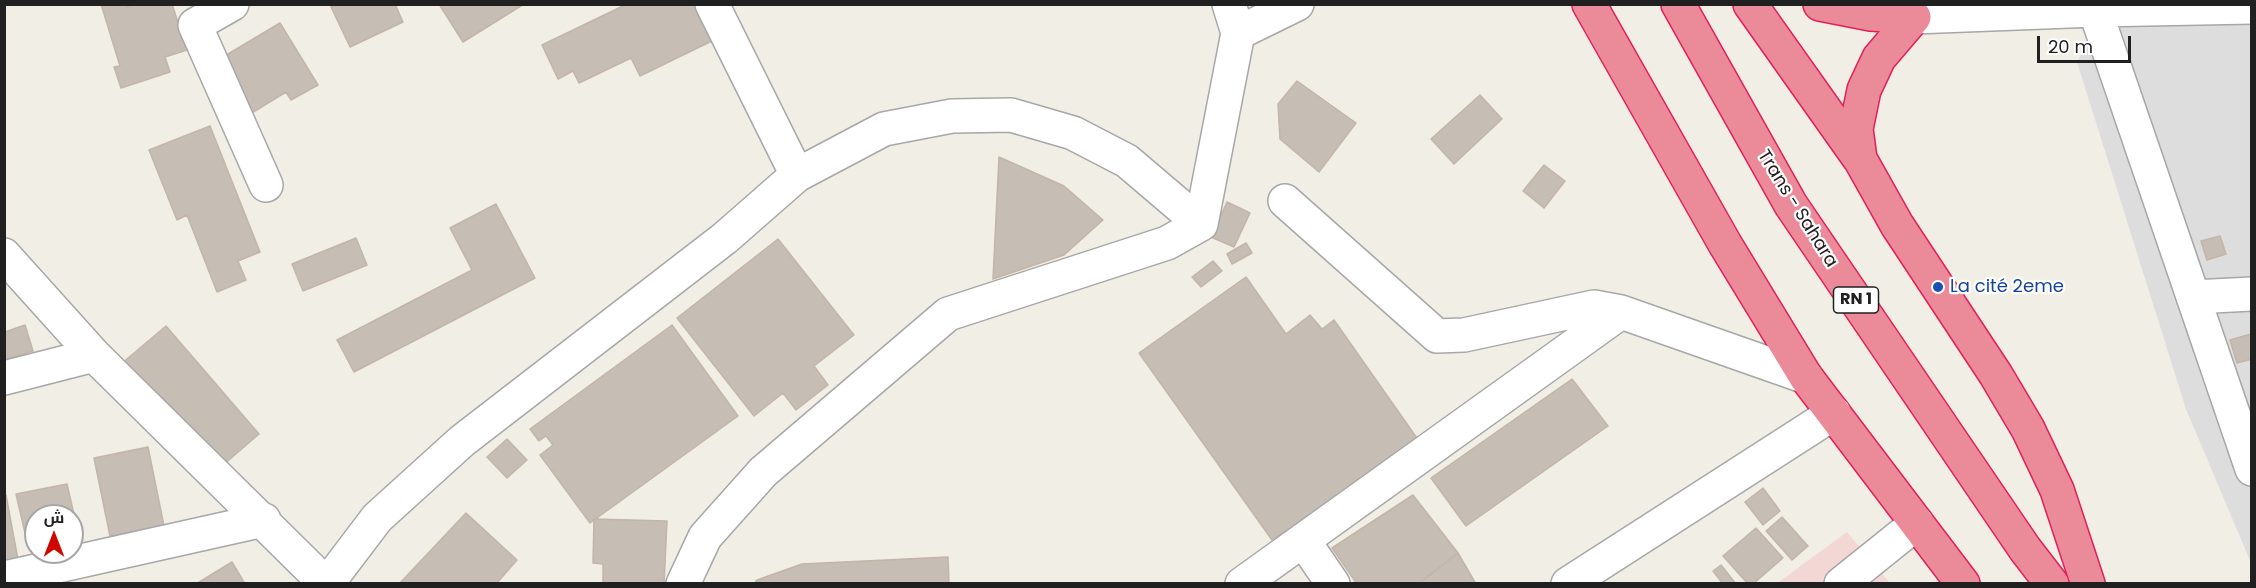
<!DOCTYPE html>
<html>
<head>
<meta charset="utf-8">
<style>
	body { margin:0 }
	#map { position:relative; width:2256px; height:588px; overflow:hidden; background:#f1eee6; font-family:Poppins,Cairo,sans-serif }
	canvas { display:block }
	.frame { position:absolute; inset:0; border:6px solid #202020; pointer-events:none }
	.north { position:absolute; left:24px; top:504px; width:60px; height:60px; box-sizing:border-box; background:#fff; border:2px solid #a6a6a6; border-radius:50%; rotate:0deg; font-size:16px; font-weight:700; line-height:24px; text-align:center; color:#202020 }
	.north::after { content:''; display:block; margin:auto; width:21px; height:27px; background:#d00700; clip-path:polygon(50% 0,100% 100%,50% 72%,0 100%) }
	.scale { position:absolute; left:2037px; top:36px; width:94px; height:27px; box-sizing:border-box; border:3px solid #202020; border-top:0; padding-left:8px; font-size:18px; line-height:21px; white-space:nowrap; color:#202020; -webkit-text-stroke:4px #fff; paint-order:stroke }
</style>
</head>
<body>
<div id="map">
<canvas width="2256" height="588"></canvas>
<div class="frame"></div>
<div class="north">ش</div>
<div class="scale">20 m</div>
</div>
<script>
const context = document.querySelector('canvas').getContext('2d');
context.lineJoin = 'round';
function fill(path, color) { context.fillStyle = color; context.fill(path, 'evenodd'); }
function stroke(path, color, width, dash) { context.strokeStyle = color; context.lineWidth = width; context.lineCap = dash ? 'butt' : 'round'; context.setLineDash(dash || []); context.stroke(path); }
function write(font, color, halo, rows, align = 'center') {
  context.font = font + ' Poppins,sans-serif'; context.lineWidth = 4.5; context.setLineDash([]); context.textBaseline = 'middle'; context.strokeStyle = halo; context.fillStyle = color; for (const [text, x, y, turn = 0] of rows) {
    context.save(); context.translate(x, y); context.rotate((+turn || 0) * Math.PI / 180); context.textAlign = isNaN(turn) ? turn : align; if (halo) context.strokeText(text, 0, 0); context.fillText(text, 0, 0); context.restore();
  }
}
const residential = new Path2D(`
	M2108,5H2251V563L2186,409L2077,62Z`);
const commercial = new Path2D(`
	M1847,532L1890,583L1776,584Z`);
const building = new Path2D(`
	M101,4H126L127,7L136,4H172L187,50L165,57L170,72L121,88L114,67L120,66Z
	M336,4H395L403,22L350,47L331,7Z
	M439,4H524L463,42Z
	M627,4H699L716,39L640,76L631,58L579,83L573,71L558,79L542,45Z
	M280,23L318,85L291,100L286,92L250,114L218,60Z
	M1297,81L1356,123L1319,172L1280,139L1278,104Z
	M1480,95L1502,119L1454,164L1431,139Z
	M210,126L260,252L238,261L246,280L217,292L187,215L177,220L149,150Z
	M999,157L1064,186L1103,220L1064,255L993,279Z
	M1544,165L1565,181L1544,208L1523,191Z
	M1227,202L1250,213L1234,247L1211,237Z
	M496,204L535,278L354,372L337,340L472,270L450,228Z
	M2220,236L2226,254L2207,260L2201,241Z
	M356,238L367,265L303,291L292,264Z
	M778,239L854,335L814,366L828,385L796,410L783,393L754,416L677,318Z
	M1246,243L1252,253L1232,264L1227,254Z
	M1213,261L1222,271L1201,287L1192,277Z
	M1246,277L1286,334L1310,315L1322,329L1334,320L1419,441L1272,540L1139,353Z
	M25,325L33,351L4,360V330L5,332Z
	M672,325L738,416L590,523L540,455L553,445L546,436L539,441L530,429Z
	M166,326L259,434L215,472L121,364Z
	M2251,334L2252,359L2237,363L2230,340Z
	M1572,379L1608,426L1466,526L1431,478Z
	M507,439L527,460L507,478L487,457Z
	M148,447L164,526L110,536L94,458Z
	M67,484L76,523L72,524V516H36V531L25,533L16,494Z
	M1763,488L1780,511L1763,525L1745,502Z
	M6,495L19,565L4,568V496Z
	M1413,495L1458,553L1418,584H1357L1332,548Z
	M466,513L517,560L496,584H399Z
	M1782,517L1808,546L1792,560L1766,531Z
	M594,519L667,521L664,584H603V564L593,563Z
	M1756,528L1783,558L1753,584H1748L1723,556Z
	M1458,553L1476,584H1418Z
	M948,557L949,584H754L757,580L802,564Z
	M232,562L245,584H196Z
	M1721,565L1736,584H1723L1713,571Z`);
const minor = new Path2D(`
	M232,4L195,25L266,185
	M712,4L797,175
	M2095,10L2252,469
	M1914,17L2095,10L2252,7
	M1238,33L1297,4
	M1285,201L1437,336L1464,335L1594,307L1621,312
	M4,255L94,355L326,584
	M2193,297L2252,294
	M4,378L94,355
	M1303,540L1333,584
	M4,578L264,520
	M327,584L377,518L462,441L725,238L797,175L884,129L952,116L1011,115L1073,133L1127,161L1201,224
	M683,584L705,537L763,472L948,314L1167,243L1201,224L1238,33L1229,4
	M1242,584L1621,312L1806,377
	M1568,584L1834,413
	M1841,584L1917,523`);
const highway = new Path2D(`
	M1589,4L1725,244L1806,377L1963,584
	M1678,4L1791,205L2025,549L2052,584
	M1750,4L1859,158
	M1820,4L1871,14L1914,17
	M1914,17L1879,58L1864,90L1856,129L1860,159L1897,225L1996,375L2028,429L2057,490L2088,584`);
const markers = [
	[1938,287,6,"#1a4fb4"]
];
const shields = [
	[1856,300,45]
];
const shieldNames = [
	["RN 1",1856,300]
];
const streetNames = [
	["Trans - Sahara",1797,209,58]
];
const transitNames = [
	["La cité 2eme",1950,287]
];
fill(residential, '#dedddd');
fill(commercial, '#f2d7d5');
fill(building, '#c6bdb5');
stroke(building, '#c3b5a7', 1.5);
stroke(minor, '#a7a7a7', 36);
stroke(highway, '#e31f5b', 36);
stroke(minor, '#fff', 33);
stroke(highway, '#eb8b99', 33);
for (const [x, y, r, color] of markers) { const dot = new Path2D(); dot.arc(x, y, r, 0, 2 * Math.PI); context.fillStyle = color; context.fill(dot); stroke(dot, '#fff', 2); }
for (const [x, y, w] of shields) { const box = new Path2D(); box.roundRect(x - w / 2, y - 13, w, 26, 4.5); context.fillStyle = '#fff'; context.fill(box); stroke(box, '#202020', 1.5); }
write('bold 16px', '#202020', null, shieldNames);
write('18px', '#202020', '#fff', streetNames);
write('18px', '#164399', '#fff', transitNames, 'left');
</script>
</body>
</html>
